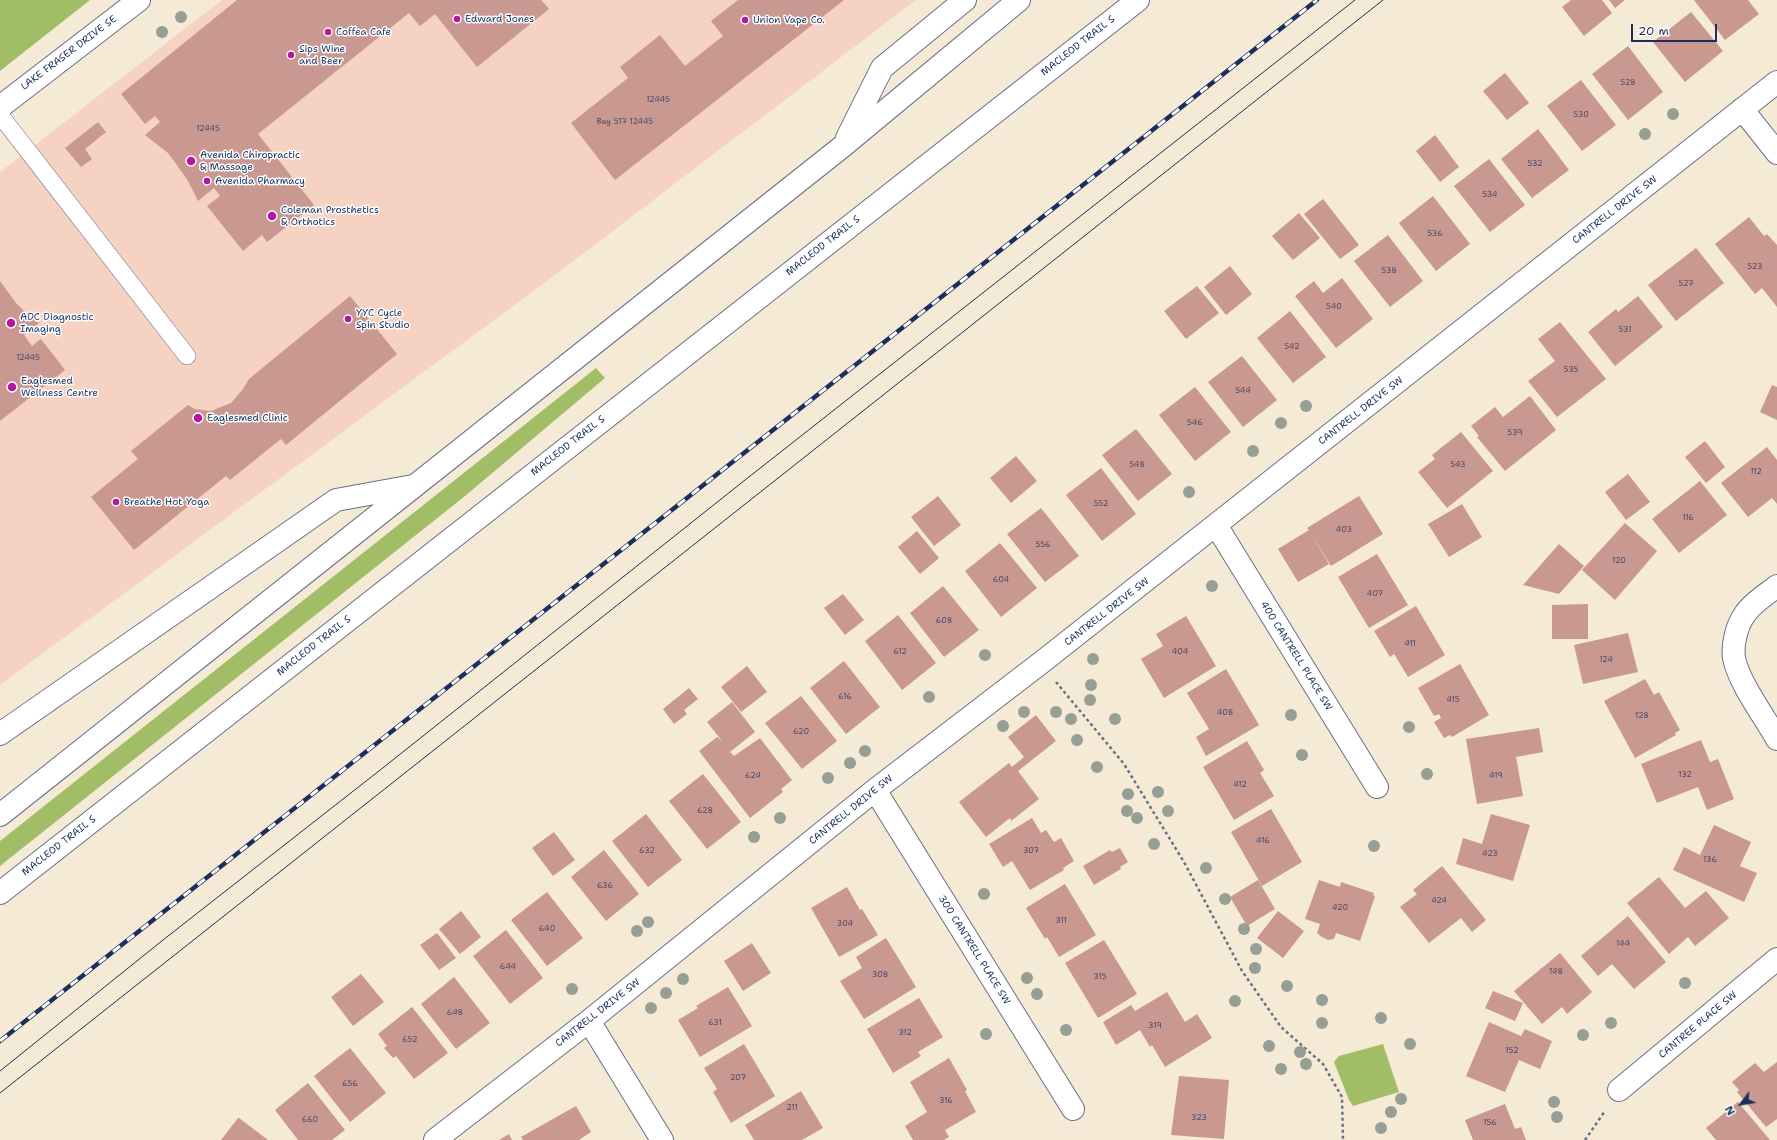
<!DOCTYPE html>
<html>
<head>
<meta charset="utf-8">
<style>
	body { margin:0 }
	#map { position:relative; width:1777px; height:1140px; overflow:hidden; background:#f5ead5; font-family:"Shantell Sans",sans-serif }
	canvas { display:block }
	.north { position:absolute; left:1721px; top:1084px; width:40px; height:40px; -webkit-text-stroke:3px #fff; paint-order:stroke; rotate:239deg; font-size:11px; font-weight:700; line-height:16px; text-align:center; color:#1b2f5e }
	.north::after { content:''; display:block; margin:auto; width:14px; height:18px; background:#1b2f5e; clip-path:polygon(50% 0,100% 100%,50% 72%,0 100%) }
	.scale { position:absolute; left:1631px; top:24px; width:86px; height:18px; box-sizing:border-box; border:2px solid #1b2f5e; border-top:0; padding-left:5px; font-size:12px; line-height:14px; white-space:nowrap; color:#1b2f5e; -webkit-text-stroke:3px #fff; paint-order:stroke }
</style>
</head>
<body>
<div id="map">
<canvas width="1777" height="1140"></canvas>
<div class="north">N</div>
<div class="scale">20 m</div>
</div>
<script>
const context = document.querySelector('canvas').getContext('2d');
context.lineJoin = 'round';
function fill(path, color) { context.fillStyle = color; context.fill(path, 'evenodd'); }
function stroke(path, color, width, dash) { context.strokeStyle = color; context.lineWidth = width; context.lineCap = dash ? 'butt' : 'round'; context.setLineDash(dash || []); context.stroke(path); }
function write(font, color, halo, rows, align = 'center') {
  context.font = font + ' "Shantell Sans",sans-serif'; context.lineWidth = 3; context.setLineDash([]); context.textBaseline = 'middle'; context.strokeStyle = halo; context.fillStyle = color; for (const [text, x, y, turn = 0] of rows) {
    context.save(); context.translate(x, y); context.rotate((+turn || 0) * Math.PI / 180); context.textAlign = isNaN(turn) ? turn : align; if (halo) context.strokeText(text, 0, 0); context.fillText(text, 0, 0); context.restore();
  }
}
const built = new Path2D(`
	M222,0H916L555,275L0,685V172Z`);
const green = new Path2D(`
	M0,0H90L0,71Z
	M596,368L605,378L465,496L0,866V841Z
	M1383,1044L1399,1092L1353,1106L1349,1100L1334,1062L1339,1056Z`);
const building = new Path2D(`
	M237,0H541L549,9L477,67L435,14L420,26L409,13L258,134L314,205L267,242L262,235L243,251L207,206L220,196L214,188L198,201L188,181L174,161L168,153L145,135L160,122L155,116L145,124L121,94Z
	M738,0H844L615,180L571,123L628,78L620,67L660,35L685,66L723,36L711,21Z
	M1571,0H1602L1612,13L1584,36L1562,7Z
	M1609,0H1625L1615,8Z
	M1694,0H1748L1759,14L1725,40Z
	M1691,12L1723,51L1685,82L1653,42Z
	M1628,46L1663,92L1628,120L1592,74Z
	M1505,73L1529,103L1507,120L1483,91Z
	M1581,80L1616,125L1582,151L1547,106Z
	M98,122L106,132L85,149L92,159L81,167L65,148Z
	M1538,129L1569,170L1532,198L1501,159Z
	M1435,135L1459,167L1440,182L1416,151Z
	M1489,159L1525,205L1490,232L1454,186Z
	M1433,196L1470,244L1436,271L1399,223Z
	M1323,199L1359,245L1340,259L1304,214Z
	M1299,213L1320,238L1293,260L1272,236Z
	M1749,217L1764,236L1767,234L1777,245V307L1762,288L1755,294L1715,244Z
	M1388,235L1423,281L1390,307L1354,261Z
	M1696,248L1724,283L1676,321L1648,285Z
	M1230,266L1252,294L1226,315L1204,287Z
	M1342,278L1373,319L1336,348L1295,296L1314,281L1323,293Z
	M0,281L16,303L30,317L39,323L24,335L32,346L41,339L65,370L0,421Z
	M1197,286L1219,313L1186,339L1164,311Z
	M350,296L397,354L286,445L281,439L230,480L226,476L134,550L91,497L138,459L131,451L188,405L195,409L211,411L231,403L243,389L249,379Z
	M1638,296L1663,327L1615,366L1588,332L1616,309L1618,312Z
	M1290,311L1326,357L1293,383L1257,338Z
	M1560,322L1606,379L1557,417L1528,381L1555,361L1538,339Z
	M1242,356L1277,400L1243,427L1208,382Z
	M1772,385L1777,387V420L1760,412Z
	M1195,387L1231,432L1195,461L1159,415Z
	M1530,396L1556,430L1505,471L1477,437L1479,436L1471,426L1495,407L1503,417Z
	M1136,429L1172,474L1138,501L1102,455Z
	M1461,432L1493,471L1447,508L1418,472L1435,459L1432,455Z
	M1705,441L1725,467L1706,483L1685,457Z
	M1767,447L1777,460V504L1772,498L1748,517L1721,483Z
	M1016,456L1037,481L1011,503L990,478Z
	M1101,468L1136,514L1102,541L1066,495Z
	M1628,474L1650,502L1626,520L1605,492Z
	M1700,481L1727,515L1679,553L1652,519Z
	M938,496L961,525L934,546L911,517Z
	M1359,496L1383,534L1331,566L1311,534L1329,564L1298,582L1278,549L1309,530L1307,528Z
	M1462,504L1482,537L1449,557L1428,524Z
	M1041,508L1079,556L1045,582L1007,534Z
	M1625,523L1657,551L1615,600L1582,570Z
	M917,531L939,558L920,574L898,547Z
	M1000,543L1037,588L1001,617L965,571Z
	M1559,544L1584,566L1559,594L1523,585Z
	M1377,554L1408,605L1369,628L1338,577Z
	M943,586L979,630L944,657L910,613Z
	M843,594L864,620L845,635L824,608Z
	M1588,604V639H1552V605Z
	M1416,606L1445,655L1408,677L1394,654L1390,657L1374,631Z
	M898,615L936,663L902,690L865,641Z
	M1186,616L1216,666L1164,698L1141,659L1163,646L1156,634Z
	M1628,633L1638,672L1583,684L1574,645Z
	M844,661L880,707L846,734L810,688Z
	M1460,664L1489,715L1452,737L1450,735L1444,738L1434,722L1441,718L1439,714L1434,716L1418,688Z
	M747,666L767,692L741,712L721,687Z
	M1226,669L1259,725L1206,756L1196,737L1209,729L1187,693Z
	M1645,679L1654,695L1659,692L1680,730L1675,733L1676,735L1635,758L1604,701Z
	M689,688L698,699L684,710L687,714L674,724L663,709Z
	M801,696L837,741L802,769L765,723Z
	M732,702L755,732L730,752L734,756L760,738L792,780L781,789L783,792L750,818L699,751L717,737L722,741L707,722Z
	M1036,715L1056,741L1018,771L1039,799L1011,821L1010,818L986,837L959,802L1009,763L1012,767L1024,757L1008,737Z
	M1539,728L1543,752L1516,757L1523,796L1477,804L1466,739Z
	M1701,740L1710,762L1718,759L1734,799L1707,810L1698,787L1657,803L1641,764Z
	M1247,741L1264,770L1260,773L1274,796L1234,820L1203,767Z
	M703,774L741,822L707,849L669,801Z
	M1271,809L1302,862L1262,886L1231,832Z
	M646,814L682,860L648,887L612,841Z
	M1491,814L1530,825L1513,881L1456,864L1463,838L1482,844Z
	M1032,818L1041,833L1046,830L1054,842L1061,838L1074,861L1063,868L1064,870L1030,890L1012,861L1003,867L989,844Z
	M1714,825L1751,842L1740,866L1757,873L1744,902L1673,870L1684,847L1700,855Z
	M554,832L575,860L553,876L532,848Z
	M1120,848L1128,862L1120,867L1121,869L1094,885L1083,866L1110,850L1112,852Z
	M604,850L639,894L606,921L571,877Z
	M1442,866L1486,920L1472,932L1461,918L1429,943L1400,907L1417,894L1413,890Z
	M1659,877L1685,908L1706,891L1729,918L1695,946L1688,937L1669,954L1627,903Z
	M1258,880L1275,909L1247,926L1230,897Z
	M1319,880L1340,887L1341,882L1374,893L1373,895L1375,896L1360,941L1336,933L1334,939L1328,940L1322,937L1317,933L1320,924L1305,919Z
	M1065,884L1096,935L1059,957L1047,937L1045,939L1026,908Z
	M847,887L860,910L862,909L878,935L839,957L811,908Z
	M547,892L583,938L547,966L511,920Z
	M461,911L481,937L460,954L439,929Z
	M1278,911L1304,931L1283,958L1257,938Z
	M1628,916L1666,962L1634,989L1612,964L1598,976L1581,956Z
	M506,930L543,978L510,1004L473,956Z
	M437,933L456,958L439,970L420,945Z
	M886,938L916,987L864,1019L840,981L862,968L856,957Z
	M1104,940L1137,994L1098,1018L1065,963Z
	M752,943L771,973L743,991L724,961Z
	M1560,953L1592,992L1567,1014L1562,1007L1542,1024L1514,991Z
	M361,974L384,1002L353,1026L331,997Z
	M454,977L490,1023L456,1049L421,1004Z
	M728,987L752,1026L700,1057L678,1020L698,1008L696,1006Z
	M1493,991L1523,1003L1515,1021L1485,1008Z
	M1167,992L1185,1022L1197,1014L1212,1038L1165,1067L1152,1045L1150,1047L1140,1030L1116,1045L1103,1022L1131,1005L1135,1011Z
	M919,998L943,1037L918,1052L921,1056L893,1073L867,1029Z
	M412,1007L448,1053L414,1079L396,1056L393,1058L384,1048L387,1046L378,1034Z
	M1489,1022L1521,1036L1525,1029L1552,1041L1540,1069L1519,1060L1505,1092L1466,1076Z
	M744,1044L775,1096L731,1123L713,1092L717,1089L704,1068Z
	M350,1048L386,1093L350,1122L314,1076Z
	M949,1058L967,1090L965,1091L976,1112L945,1130L949,1137L944,1140H913L905,1126L927,1112L910,1082Z
	M1777,1062V1119L1766,1127L1737,1092L1739,1090L1732,1082L1755,1063L1764,1072Z
	M1179,1076L1229,1080L1224,1139L1171,1135Z
	M308,1083L345,1130L332,1140H298L275,1110Z
	M801,1091L823,1128L802,1140H754L745,1125Z
	M1738,1102L1770,1140H1716L1706,1128Z
	M1505,1104L1515,1129L1521,1127L1526,1140H1473L1465,1120Z
	M576,1106L591,1132L579,1140H523L521,1137Z
	M238,1118H239L268,1140H221Z
	M509,1134L512,1140H499Z`);
const path = new Path2D(`
	M1056,682L1124,764L1184,862L1242,971L1281,1027L1323,1064L1342,1097L1343,1140
	M1585,1140L1605,1111`);
const lane = new Path2D(`
	M0,115L187,356`);
const street = new Path2D(`
	M0,107L139,0
	M1742,109L1777,153
	M1216,525L1377,787
	M1777,586C1767,594 1752,603 1745,614C1737,625 1732,644 1734,658C1739,683 1764,716 1777,739
	M875,790L1073,1109
	M589,1021L662,1140
	M1619,1090L1777,959
	M435,1140L589,1021L875,790L1042,662L1777,82`);
const highway = new Path2D(`
	M847,138L882,68L965,0
	M0,734L336,500L413,486
	M0,815L843,146L1019,0
	M0,893L1138,0`);
const tram = new Path2D(`
	M0,1071L163,940L384,767L740,484L1355,0
	M0,1093L1383,0`);
const rail = new Path2D(`
	M0,1041L1317,0`);
const trees = [
	[181,17],
	[162,32],
	[1673,114],
	[1645,134],
	[1306,406],
	[1281,423],
	[1253,451],
	[1189,492],
	[1212,586],
	[985,655],
	[1093,659],
	[1091,685],
	[929,697],
	[1090,700],
	[1024,712],
	[1056,712],
	[1291,715],
	[1071,719],
	[1115,719],
	[1003,726],
	[1409,727],
	[1077,740],
	[865,751],
	[1302,755],
	[850,763],
	[1097,767],
	[1427,774],
	[828,778],
	[1158,792],
	[1128,794],
	[1127,811],
	[1168,811],
	[780,818],
	[1137,818],
	[754,837],
	[1154,844],
	[1374,846],
	[1206,868],
	[984,894],
	[1225,899],
	[648,922],
	[1244,929],
	[637,931],
	[1256,949],
	[1255,968],
	[1027,978],
	[683,979],
	[1685,983],
	[1287,986],
	[572,989],
	[666,993],
	[1037,994],
	[1322,1000],
	[1235,1001],
	[651,1008],
	[1381,1018],
	[1322,1023],
	[1611,1023],
	[1066,1030],
	[986,1034],
	[1583,1035],
	[1410,1044],
	[1269,1046],
	[1300,1052],
	[1306,1064],
	[1281,1069],
	[1401,1099],
	[1554,1102],
	[1391,1112],
	[1557,1117],
	[1381,1128]
];
const markers = [
	[457,19,4,"#b5179e"],
	[745,20,4,"#b5179e"],
	[328,32,4,"#b5179e"],
	[291,55,4,"#b5179e"],
	[191,161,5,"#b5179e"],
	[207,181,4,"#b5179e"],
	[272,216,5,"#b5179e"],
	[348,319,4,"#b5179e"],
	[11,323,5,"#b5179e"],
	[12,387,5,"#b5179e"],
	[198,418,5,"#b5179e"],
	[116,502,4,"#b5179e"]
];
const numberNames = [
	["528",1628,83],
	["12445",658,100],
	["530",1581,115],
	["Bay 517 12445",625,122],
	["12445",208,129],
	["532",1535,164],
	["534",1490,195],
	["536",1435,234],
	["523",1755,267],
	["538",1389,271],
	["527",1686,284],
	["540",1334,307],
	["531",1625,330],
	["542",1292,347],
	["12445",28,358],
	["535",1571,370],
	["544",1243,391],
	["546",1195,423],
	["539",1515,433],
	["548",1137,465],
	["543",1458,465],
	["112",1756,472],
	["552",1101,504],
	["116",1688,518],
	["403",1344,530],
	["556",1043,545],
	["120",1619,561],
	["604",1001,580],
	["407",1375,594],
	["608",944,621],
	["411",1410,644],
	["612",900,652],
	["404",1180,652],
	["124",1606,660],
	["616",845,697],
	["415",1453,700],
	["408",1225,713],
	["128",1642,716],
	["620",801,732],
	["132",1685,775],
	["624",753,776],
	["419",1496,776],
	["412",1240,785],
	["628",705,811],
	["416",1263,841],
	["632",647,851],
	["307",1031,851],
	["423",1490,854],
	["136",1710,860],
	["636",605,886],
	["424",1439,901],
	["420",1340,908],
	["311",1061,921],
	["304",845,924],
	["640",547,929],
	["144",1623,944],
	["644",508,967],
	["148",1556,972],
	["308",880,975],
	["315",1100,977],
	["648",455,1013],
	["631",715,1023],
	["319",1155,1026],
	["312",905,1033],
	["652",410,1040],
	["152",1512,1051],
	["207",738,1078],
	["656",350,1084],
	["316",946,1101],
	["211",792,1108],
	["323",1199,1118],
	["660",310,1120],
	["156",1490,1123]
];
const poiNames = [
	["Edward Jones",465,19],
	["Union Vape Co.",753,20],
	["Coffea Cafe",336,32],
	["Sips Wine",299,49],
	["and Beer",299,61],
	["Avenida Chiropractic",200,155],
	["& Massage",200,167],
	["Avenida Pharmacy",215,181],
	["Coleman Prosthetics",281,210],
	["& Orthotics",281,222],
	["YYC Cycle",356,313],
	["Spin Studio",356,325],
	["ADC Diagnostic",20,317],
	["Imaging",20,329],
	["Eaglesmed",21,381],
	["Wellness Centre",21,393],
	["Eaglesmed Clinic",207,418],
	["Breathe Hot Yoga",124,502]
];
const streetNames = [
	["MACLEOD TRAIL S",1078,46,-38],
	["LAKE FRASER DRIVE SE",69,53,-37],
	["CANTRELL DRIVE SW",1615,210,-38],
	["MACLEOD TRAIL S",823,246,-38],
	["CANTRELL DRIVE SW",1361,411,-38],
	["MACLEOD TRAIL S",568,446,-38],
	["CANTRELL DRIVE SW",1107,612,-38],
	["MACLEOD TRAIL S",314,646,-38],
	["400 CANTRELL PLACE SW",1296,656,58],
	["CANTRELL DRIVE SW",851,810,-39],
	["MACLEOD TRAIL S",59,846,-38],
	["300 CANTRELL PLACE SW",974,950,58],
	["CANTRELL DRIVE SW",598,1013,-38],
	["CANTREE PLACE SW",1698,1025,-40]
];
fill(built, '#f5d2c2');
fill(green, '#a1be66');
fill(building, '#c99891');
stroke(lane, '#677088', 18);
stroke(street, '#677088', 24);
stroke(highway, '#677088', 24);
stroke(path, '#677088', 2.5, [3, 3]);
stroke(lane, '#fff', 17);
stroke(street, '#fff', 22);
stroke(highway, '#fff', 22);
stroke(tram, '#1b2f5e', 1);
stroke(rail, '#1b2f5e', 4.5);
stroke(rail, '#fff', 3, [9]);
context.fillStyle = '#979f95';
for (const [x, y] of trees) { context.beginPath(); context.arc(x, y, 6, 0, 2 * Math.PI); context.fill(); }
for (const [x, y, r, color] of markers) { const dot = new Path2D(); dot.arc(x, y, r, 0, 2 * Math.PI); context.fillStyle = color; context.fill(dot); stroke(dot, '#fff', 1.5); }
write('8px', '#46496b', null, numberNames);
write('10px', '#1b2f5e', '#fff', poiNames, 'left');
write('10px', '#1b2f5e', '#fff', streetNames);
</script>
</body>
</html>
